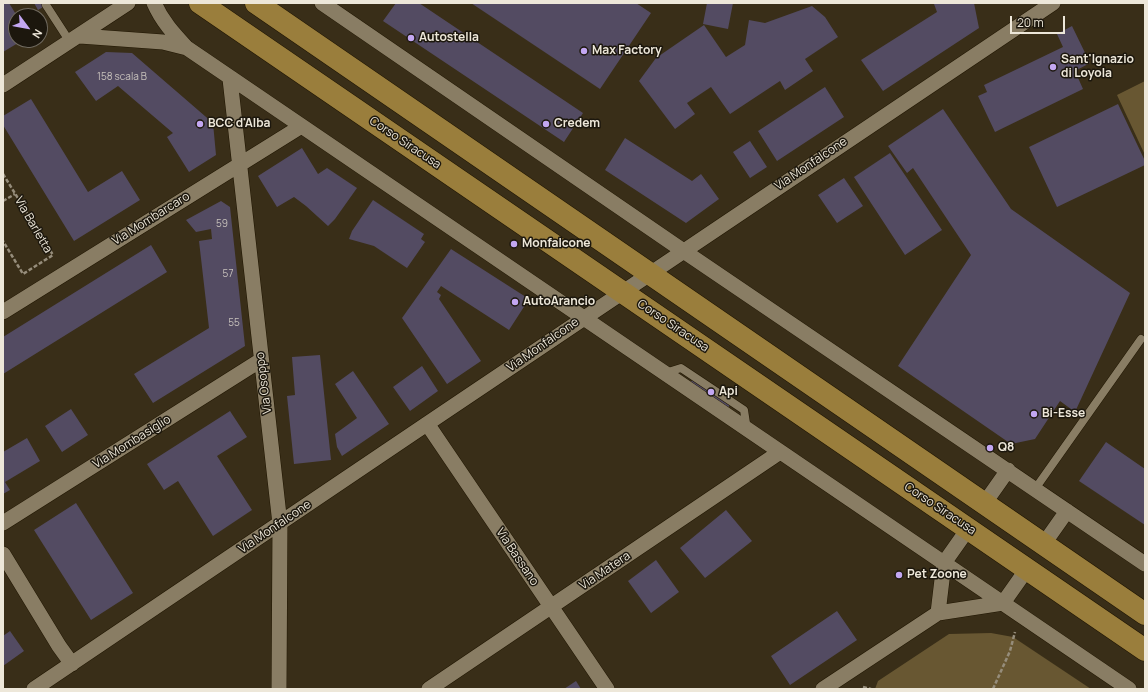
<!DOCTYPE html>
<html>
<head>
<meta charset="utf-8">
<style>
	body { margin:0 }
	#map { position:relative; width:1148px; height:692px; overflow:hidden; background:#392e18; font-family:Manrope,sans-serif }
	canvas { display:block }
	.frame { position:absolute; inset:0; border:4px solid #ede7d9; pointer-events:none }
	.north { position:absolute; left:8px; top:8px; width:40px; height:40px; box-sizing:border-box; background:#1c170d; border:1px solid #706a5f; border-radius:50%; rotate:122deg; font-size:11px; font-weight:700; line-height:16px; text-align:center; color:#ede7d9 }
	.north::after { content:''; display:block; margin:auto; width:14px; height:18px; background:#c3a7f2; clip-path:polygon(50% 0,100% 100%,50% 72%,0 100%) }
	.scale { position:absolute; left:1010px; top:16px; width:55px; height:18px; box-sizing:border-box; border:2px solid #ede7d9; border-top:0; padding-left:5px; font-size:12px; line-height:14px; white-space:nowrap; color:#ede7d9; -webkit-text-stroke:3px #1c170d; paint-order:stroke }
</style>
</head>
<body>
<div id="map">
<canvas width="1148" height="692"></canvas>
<div class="frame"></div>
<div class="north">N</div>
<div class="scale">20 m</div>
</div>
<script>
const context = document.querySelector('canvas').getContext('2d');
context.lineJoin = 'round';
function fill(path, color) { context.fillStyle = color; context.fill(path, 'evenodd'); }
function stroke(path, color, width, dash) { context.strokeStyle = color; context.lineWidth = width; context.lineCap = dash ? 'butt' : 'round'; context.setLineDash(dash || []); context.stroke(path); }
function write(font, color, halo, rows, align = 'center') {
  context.font = font + ' Manrope,sans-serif'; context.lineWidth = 3; context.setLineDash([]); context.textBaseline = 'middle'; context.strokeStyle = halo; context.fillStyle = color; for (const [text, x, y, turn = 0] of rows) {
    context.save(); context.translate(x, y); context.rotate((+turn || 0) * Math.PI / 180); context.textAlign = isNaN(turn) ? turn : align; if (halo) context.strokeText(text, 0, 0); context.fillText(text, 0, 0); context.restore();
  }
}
const green = new Path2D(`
	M1145,81V155L1117,95Z
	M991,633L1013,637L1091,689H875L878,681L949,634Z`);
const building = new Path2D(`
	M3,3H9L17,16H16V40H23L3,52Z
	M34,3H50L38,10Z
	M396,3H419L583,113L564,142L383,21Z
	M471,3H636L651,13L600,89Z
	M707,3H733L728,29L703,24Z
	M931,3H974L979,28L883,91L861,60L937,12L934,4Z
	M812,6L825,17L838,37L805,59L813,71L785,90L780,81L730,114L711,87L687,103L695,114L675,129L639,81L656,58L704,25L726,57L745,45L749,20L765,23Z
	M1072,26L1090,63L1075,71L1083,89L995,132L978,96L987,92L984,85L1063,47L1057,34Z
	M106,52L132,53L213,123L216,155L189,172L167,137L173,133L118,86L96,101L75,72Z
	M825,87L844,117L777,161L758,131Z
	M31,99L88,192L122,171L140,200L74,241L3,125V116Z
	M1118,104L1145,161V165L1057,207L1029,147Z
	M943,109L1011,209L1130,293L1075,412L1060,401L1035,439L1011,444L898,366L971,255L913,168L907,173L888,146Z
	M625,138L692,181L701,174L719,199L686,223L605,170Z
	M750,141L767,167L750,178L733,152Z
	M302,148L318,174L327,168L357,188L335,219L328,226L306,206L294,197L277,207L258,176Z
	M890,153L942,230L905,255L854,177Z
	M844,178L863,206L837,223L818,195Z
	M373,200L424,234L421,239L425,242L407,268L374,246L349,239L352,231Z
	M221,201L230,207L245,346L153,403L134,374L209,328L199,241L212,239L211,229L196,232L186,220Z
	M151,245L167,272L3,374V337Z
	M451,249L529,299L509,330L441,286L437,292L441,295L439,299L481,361L447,384L402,318Z
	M320,355L331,460L294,464L287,396L295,395L292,357Z
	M422,366L438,391L410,411L393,387Z
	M353,371L389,424L342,456L337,447L335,434L357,418L335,384Z
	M696,374L734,400L726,410L689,385Z
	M71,409L88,435L62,452L45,426Z
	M230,411L247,437L217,456L252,510L213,536L178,481L164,490L147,464Z
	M27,438L40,461L5,482L10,490L3,494V452Z
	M1106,442L1145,469V525L1079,481Z
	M76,503L133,593L91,620L34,530Z
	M726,510L752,541L705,578L680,548Z
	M656,560L679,592L651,613L628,581Z
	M837,611L857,640L790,685L771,656Z
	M10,631L24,651L3,666V636Z
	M576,681L581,689H564Z`);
const path = new Path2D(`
	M3,174L53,255L23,274L3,241
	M3,201L15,194
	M863,687L871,689
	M993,689L1010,651L1015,632`);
const lane = new Path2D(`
	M46,5L70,42
	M665,373L681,368L744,410L747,430
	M1035,489L1141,339`);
const street = new Path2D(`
	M154,3C162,21 173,33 186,47
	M322,3L682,250L1145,564
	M80,36L163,42L187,48L1129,689
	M230,79L280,524L279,689
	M3,85L128,3
	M3,312L300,127
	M428,425L607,689
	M984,504L1008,470
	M3,523L261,360
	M1043,545L1067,511
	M3,554L59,646L72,664
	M938,613L944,563L968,529
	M34,689C374,461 712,229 1053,3
	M429,689L780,452
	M823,689L938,613L1003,603L1027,569`);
const primary = new Path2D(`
	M200,3L1145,650
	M256,3L1145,614`);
const markers = [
	[411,38,4,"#c3a7f2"],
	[584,51,4,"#c3a7f2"],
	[1053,67,4,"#c3a7f2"],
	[200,124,4,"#c3a7f2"],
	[546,124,4,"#c3a7f2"],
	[514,244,4,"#c3a7f2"],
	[515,302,4,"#c3a7f2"],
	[711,392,4,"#c3a7f2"],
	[1034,414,4,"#c3a7f2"],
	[990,448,4,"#c3a7f2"],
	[899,575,4,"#c3a7f2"]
];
const numberNames = [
	["158 scala B",122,77],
	["59",222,224],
	["57",228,274],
	["55",234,323]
];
const poiNames = [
	["Autostella",419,38],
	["Max Factory",592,51],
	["Sant'Ignazio",1061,60],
	["di Loyola",1061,74],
	["BCC d'Alba",208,124],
	["Credem",554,124],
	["Monfalcone",522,244],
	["AutoArancio",523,302],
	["Api",719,392],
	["Bi-Esse",1042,414],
	["Q8",998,448],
	["Pet Zoone",907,575]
];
const streetNames = [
	["Corso Siracusa",405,143,34],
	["Via Monfalcone",811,164,-34],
	["Via Mombarcaro",151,219,-32],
	["Via Barletta",33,225,60],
	["Corso Siracusa",673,326,34],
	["Via Monfalcone",543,345,-35],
	["Via Osoppo",264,383,-97],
	["Via Mombasiglio",132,442,-32],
	["Corso Siracusa",940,509,34],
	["Via Monfalcone",275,527,-34],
	["Via Bassano",517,557,56],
	["Via Matera",605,571,-34]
];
fill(green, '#685732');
fill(building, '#534b62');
stroke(lane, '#201602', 9);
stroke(street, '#201602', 16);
stroke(primary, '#201602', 23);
stroke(path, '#968d7b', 2.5, [4, 2]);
stroke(lane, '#897d64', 8);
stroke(street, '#897d64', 15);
stroke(primary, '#9a7e3c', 22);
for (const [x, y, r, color] of markers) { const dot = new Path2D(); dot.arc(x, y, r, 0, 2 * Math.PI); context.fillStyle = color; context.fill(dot); stroke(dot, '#1c170d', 1.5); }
write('10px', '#c6c0bb', null, numberNames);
write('bold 12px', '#ede7d9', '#1c170d', poiNames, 'left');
write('12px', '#ede7d9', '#1c170d', streetNames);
</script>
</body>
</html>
